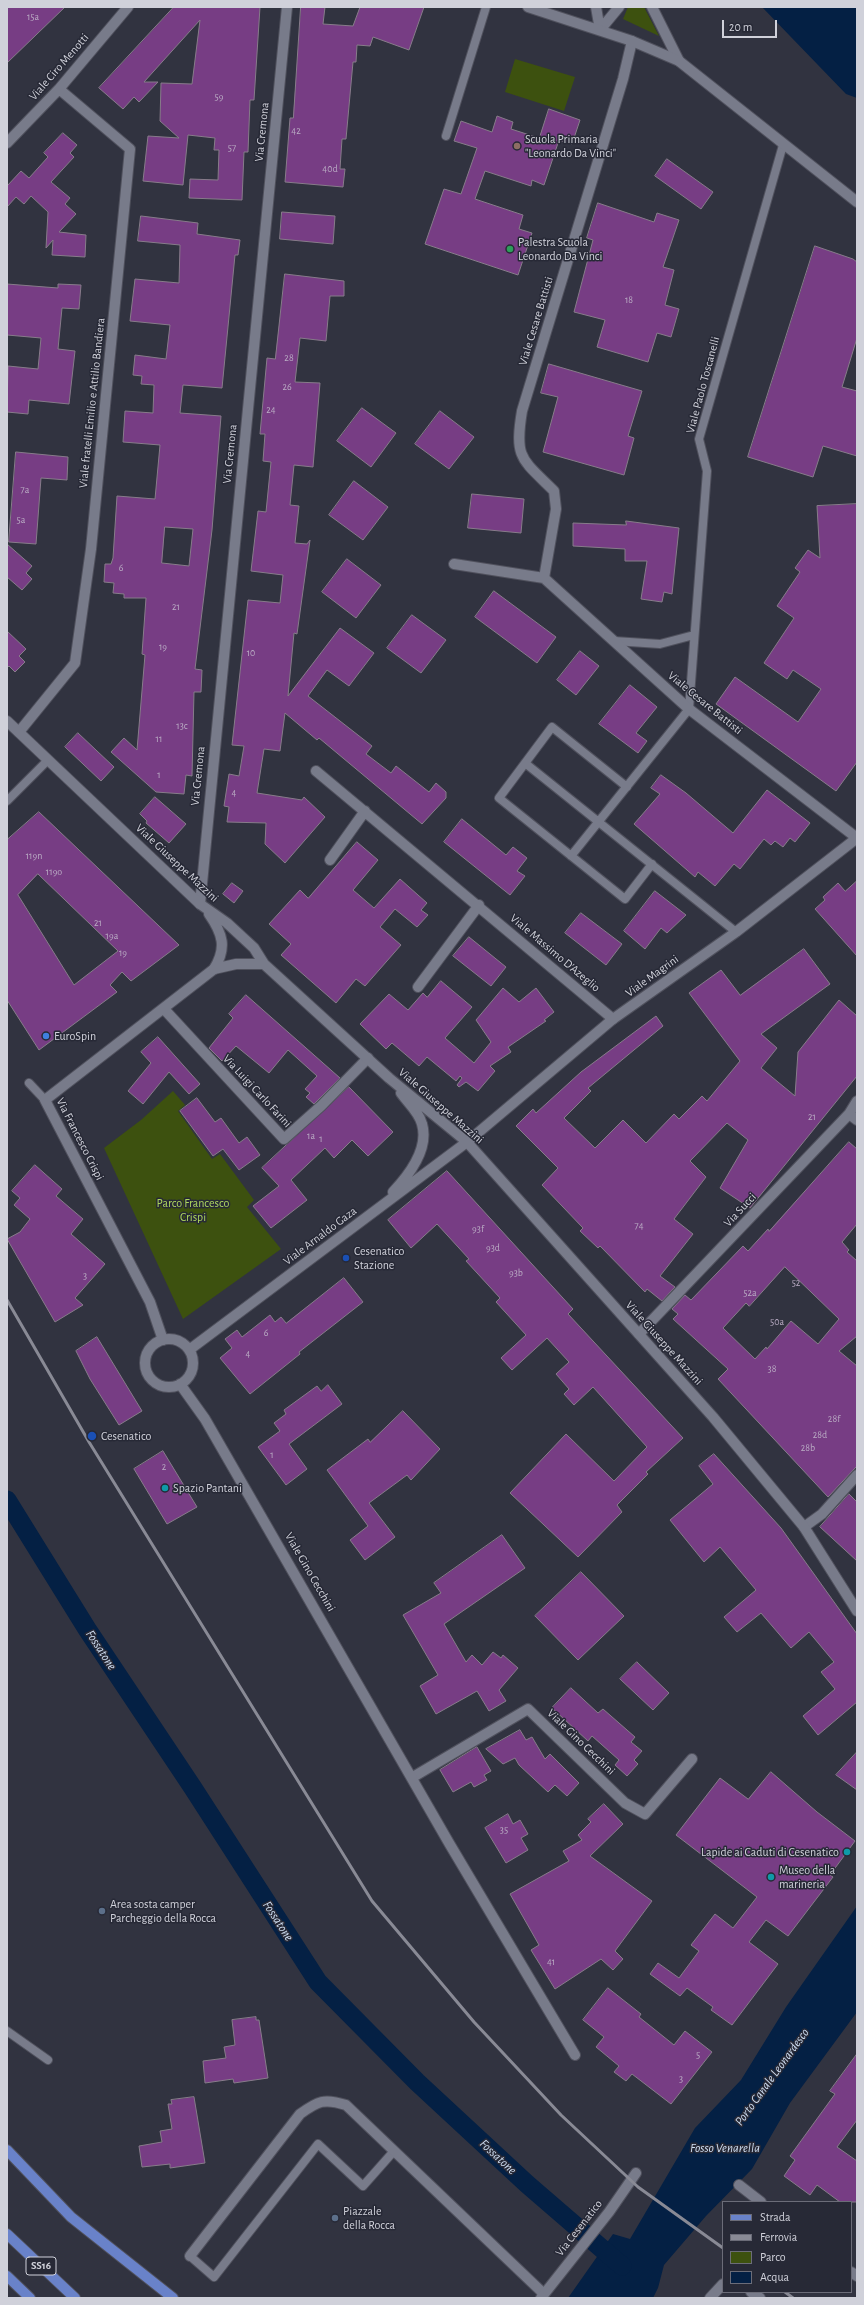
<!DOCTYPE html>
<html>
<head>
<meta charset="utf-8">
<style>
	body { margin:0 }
	#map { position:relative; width:864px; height:2305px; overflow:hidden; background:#313340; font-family:"Alegreya Sans",sans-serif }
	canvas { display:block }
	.frame { position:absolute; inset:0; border:8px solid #d0d1da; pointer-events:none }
	.legend { position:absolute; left:722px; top:2201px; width:130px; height:92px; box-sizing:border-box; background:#272936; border:1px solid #6b6c78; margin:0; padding:5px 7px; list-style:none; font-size:12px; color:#d0d1da }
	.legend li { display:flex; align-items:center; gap:8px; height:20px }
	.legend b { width:20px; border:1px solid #6b6c78 }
	.scale { position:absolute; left:722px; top:20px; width:55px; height:18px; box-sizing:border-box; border:2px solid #d0d1da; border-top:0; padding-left:5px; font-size:12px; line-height:14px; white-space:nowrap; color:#d0d1da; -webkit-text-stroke:3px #272936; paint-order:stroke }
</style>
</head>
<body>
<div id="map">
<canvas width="864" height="2305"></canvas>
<div class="frame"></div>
<ul class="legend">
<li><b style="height:5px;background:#6982c9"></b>Strada</li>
<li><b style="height:5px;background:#898a95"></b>Ferrovia</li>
<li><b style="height:11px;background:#3d510f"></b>Parco</li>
<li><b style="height:11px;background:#042044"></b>Acqua</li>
</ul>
<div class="scale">20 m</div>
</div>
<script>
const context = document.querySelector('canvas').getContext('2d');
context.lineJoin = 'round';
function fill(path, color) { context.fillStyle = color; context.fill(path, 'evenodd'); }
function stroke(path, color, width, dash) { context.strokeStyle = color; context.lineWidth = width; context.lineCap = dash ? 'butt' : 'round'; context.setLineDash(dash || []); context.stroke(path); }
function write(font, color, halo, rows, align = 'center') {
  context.font = font + ' "Alegreya Sans",sans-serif'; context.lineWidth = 3; context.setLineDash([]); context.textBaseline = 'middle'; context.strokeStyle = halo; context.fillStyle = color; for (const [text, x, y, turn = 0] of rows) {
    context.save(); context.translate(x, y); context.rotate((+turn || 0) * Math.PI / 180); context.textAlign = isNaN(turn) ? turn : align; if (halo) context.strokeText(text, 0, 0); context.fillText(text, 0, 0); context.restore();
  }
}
const green = new Path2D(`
	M628,7H644L659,36L623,19Z
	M515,59L575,77L564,111L505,92Z
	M173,1091L185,1105L178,1111L212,1159L220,1154L254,1200L247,1207L281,1249L183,1319L104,1148L141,1120Z`);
const water = new Path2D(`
	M762,7H857V98L846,94Z
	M857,1906V2012L790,2103L752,2169L706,2216L664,2265L658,2288L653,2298H568L613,2234L630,2239L695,2128L741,2080L786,2007Z`);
const canal = new Path2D(`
	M7,1500L87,1629L193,1788L318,1982L417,2082L527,2184L622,2266`);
const building = new Path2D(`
	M7,7H65L7,63Z
	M174,7H260L254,100H250L248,152H244L242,200L189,198L190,179L218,180L219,150H214L215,138L188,135L183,185L143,181L148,136L179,138L160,121L161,83L192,84L200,20L144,82H158L139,102L134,97L123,109L99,88Z
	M301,7H325L323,24L353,26L360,7H424L409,50L373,37L370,46L357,45L356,62H353L346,139H342L340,169H345L343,187L285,182L290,118H293Z
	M549,109L580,120L572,144L559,140L544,185L532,180L531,186L485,171L475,199L523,215L519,229L532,233L518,275L425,244L444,189L461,194L477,148L454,141L461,121L492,132L497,116L513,122L511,129L539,138Z
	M63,133L77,145L70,153L74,157L51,182L70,198L65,204L76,214L59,232L86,235L85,257L52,255L53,240L46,248L48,212L31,196L24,204L16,197L7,207V186L21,171L29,178L48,157L44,153Z
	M667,159L713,192L701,209L655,176Z
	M598,203L654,222L657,213L679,220L663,267L674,270L665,305L679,309L671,337L657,333L648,362L597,347L605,320L574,312L593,240L587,238Z
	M282,212L335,216L333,244L280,239Z
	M141,216L198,223L197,234L240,240L238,255H235L222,388L183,385L180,413L221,416L212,530L195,669L202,670L201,692H194L192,776L186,775L184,794L156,792L111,752L124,738L137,750L145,655L142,654L146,598H124V594L113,593L114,583L104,582L105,564H111L113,558L117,496L155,499L160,445L123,442L125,411L153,413L154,385L141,384L142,376L133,375L135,355L166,359L170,325L130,321L135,279L179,283L180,245L138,241ZM165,527L193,529L189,566L162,563Z
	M815,246L853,259L857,262V338L842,387L857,391V456L823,446L813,477L748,457Z
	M285,274L344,281V296H330L326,341L300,338L295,382L320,383L313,467L294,465L290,505L299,506L295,543L307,544L310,540L297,634L294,633L288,696L340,628L374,653L349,686L327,670L308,696L372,746L366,754L391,773L396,766L429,792L436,783L446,792V798L422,824L319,738L317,740L285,713L280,751L264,749L257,793L302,800L304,797L325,817L285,863L265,844L266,823L227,822L229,807L224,806L229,774L239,776L244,746L232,745L248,600L280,603L283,575L251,571L258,511L266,512L271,462L263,461L265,434H260L267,358L275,359Z
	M7,284L58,288V284L81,285L79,309L62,308L58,349L75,351L69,404L29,400L28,414L7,412L8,366L38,369L41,338L7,335Z
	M549,364L642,391L628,436L634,438L624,475L543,452L558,397L541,393Z
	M362,408L396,433L371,467L337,441Z
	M440,411L474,437L449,469L415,444Z
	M16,452L68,457L67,480L41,478L36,544L9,542Z
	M354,481L388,507L363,540L329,515Z
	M472,494L524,499L521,533L468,528Z
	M857,504V762L836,791L716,704L735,677L798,722L821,689L793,670L787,679L764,663L794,618L777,606L800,572L795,568L808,550L820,558L817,506Z
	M626,521L679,528L672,594L664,592L662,602L641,599L647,561H625V549L573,546V523L626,525Z
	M7,544L32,566L26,573L32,579L22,590L7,577Z
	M347,559L381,585L356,618L322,592Z
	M494,591L556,637L537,663L475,617Z
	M412,615L446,640L421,673L387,648Z
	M7,631L26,649L19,656L25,662L15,672L9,666L7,668Z
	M580,651L599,666L576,695L557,680Z
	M630,685L657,707L636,733L647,741L638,753L599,724Z
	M78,733L114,767L101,781L65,747Z
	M661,775L686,793L733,833L767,790L810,823L795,842L790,838L783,847L775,841L771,845L764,839L740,869L734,864L715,886L698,872L695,877L634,824L660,794L651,788Z
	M155,797L186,824L169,843L146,823L147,821L140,814Z
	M39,812L179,945L131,981L122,972L110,985L117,992L39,1050L7,1000V840ZM38,874L118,951L74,985L18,895Z
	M462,819L506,855L513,847L527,858L517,871L525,876L510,895L444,842Z
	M357,842L378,860L353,890L374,908L400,879L427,903L421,910L428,915L417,927L395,909L380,927L401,945L365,986L356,979L336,1003L281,955L291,944L269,924L300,890L308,898Z
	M857,881V956L815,909L825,900L823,897L838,883L845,891Z
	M232,883L243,891L234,903L223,894Z
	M655,891L686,915L667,933L661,928L645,949L624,931Z
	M581,913L622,944L606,965L565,933Z
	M469,937L506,967L491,986L453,956Z
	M804,949L830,984L761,1034L777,1048L761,1068L795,1096L798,1052L839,1000L857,1016V1076L750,1208L720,1188L748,1140L727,1123L690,1161L706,1177L674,1219L693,1234L660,1276L675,1287L662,1301L647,1289L645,1292L600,1246L598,1248L580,1231L583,1228L542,1185L558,1168L516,1126L533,1109L536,1113L581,1072L656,1016L663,1026L588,1088L591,1091L564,1118L595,1148L623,1120L646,1143L674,1114L679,1119L702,1096L707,1101L740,1061L689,993L721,970L740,995Z
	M441,981L472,1007L445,1038L474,1063L491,1042L476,1020L503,988L519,1002L536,988L554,1012L544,1020L546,1021L508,1047L511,1052L490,1066L495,1071L478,1091L466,1082L459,1087L457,1085L462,1078L460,1076L456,1081L427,1057L419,1066L392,1043L386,1049L360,1024L389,994L408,1010L423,993L427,997Z
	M246,995L340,1078L314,1104L306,1097L310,1093L305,1089L317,1076L288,1050L269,1073L236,1046L222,1061L209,1048L233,1018L229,1014Z
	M158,1037L200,1084L189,1094L169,1072L143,1104L128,1091L151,1063L141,1052Z
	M349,1087L393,1132L368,1156L352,1140L334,1158L325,1148L291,1180L307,1200L271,1228L253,1206L279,1186L262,1168Z
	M197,1098L215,1122L221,1118L239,1143L247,1137L260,1155L239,1170L223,1149L213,1156L180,1111Z
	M849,1142L857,1149V1224L842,1242L849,1250L847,1252L857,1261V1336L839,1351L857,1366V1466L828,1497L718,1379L728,1369L673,1319L678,1314L672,1309L685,1295L691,1300L743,1246L748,1251L768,1229L769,1231ZM785,1267L839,1319L818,1344L791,1321L767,1349L766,1347L755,1359L723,1328L746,1303L749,1306Z
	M35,1165L62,1189L56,1196L83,1219L71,1234L105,1264L75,1298L83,1305L55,1322L7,1239L20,1232L30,1219L14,1205L20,1198L12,1191Z
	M447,1171L573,1309L568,1314L683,1438L646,1472L648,1474L617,1505L622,1512L578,1557L510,1493L566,1434L614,1481L647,1447L593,1387L574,1405L564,1394L569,1389L556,1374L569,1362L547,1338L512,1370L501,1358L526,1335L496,1302L500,1298L466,1261L469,1259L437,1224L411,1248L388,1220Z
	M344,1278L363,1302L299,1352L300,1354L250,1394L220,1358L232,1348L225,1339L237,1330L242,1337L270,1315L275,1322L281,1317L286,1323Z
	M97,1337L142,1411L119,1425L90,1379L76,1351Z
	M328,1385L342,1404L289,1444L307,1469L286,1485L258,1447L280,1431L274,1423L286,1414L284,1410L317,1386L321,1391Z
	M403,1411L440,1449L411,1480L407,1475L369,1503L395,1537L365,1560L350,1540L368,1526L327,1470L368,1439L370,1442Z
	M163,1451L197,1507L167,1524L134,1469Z
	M714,1454L781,1528L857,1634V1702L818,1735L803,1716L835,1689L821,1672L834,1662L809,1632L791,1648L761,1613L737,1632L724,1617L756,1590L720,1547L704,1562L670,1520L713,1484L699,1466Z
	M849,1494L857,1502V1561L820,1527Z
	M502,1535L525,1568L444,1624L466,1662L472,1655L482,1665L493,1652L501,1658L503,1655L518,1668L499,1690L506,1701L489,1711L477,1691L436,1714L420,1686L438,1675L403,1615L441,1593L434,1583Z
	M581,1572L624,1616L578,1660L535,1616Z
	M637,1662L669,1693L653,1710L620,1679Z
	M571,1688L598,1713L603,1709L635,1737L631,1742L642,1751L634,1760L638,1764L627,1776L615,1765L619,1760L592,1736L588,1741L552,1708Z
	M520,1730L526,1740L532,1737L545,1759L550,1754L579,1783L567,1796L555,1785L548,1792L519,1765L515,1758L503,1764L486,1749Z
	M477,1747L491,1771L484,1775L487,1780L474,1787L471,1782L453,1792L440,1770Z
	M857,1752V1790L836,1775Z
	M771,1772L817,1812L855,1841L830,1875L833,1877L788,1936L766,1920L749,1942L778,1964L732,2025L711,2010L713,2007L687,1988L680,1996L650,1974L658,1963L679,1978L699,1951L691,1945L715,1914L733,1928L757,1897L676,1835L720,1778L748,1799Z
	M604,1804L623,1824L590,1856L652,1901L615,1951L623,1959L613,1970L601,1959L555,1989L531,1950L539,1945L510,1894L569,1861L563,1851L582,1840L578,1835L591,1822L588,1819Z
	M508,1814L513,1824L520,1820L528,1834L521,1838L528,1850L506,1863L485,1828Z
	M608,1988L641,2014L639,2017L674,2045L685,2031L712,2052L671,2104L632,2074L626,2081L614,2072L619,2066L596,2047L604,2037L583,2020Z
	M256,2017V2020H259L268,2078L234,2083L233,2079L205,2083L203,2061L226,2058L224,2047L235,2045L232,2020Z
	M857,2054V2120L837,2147L857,2161V2202H840L817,2185L810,2195L784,2176L795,2160L790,2156L835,2094L830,2091Z
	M194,2097L205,2163L170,2168V2164L142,2167L139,2146L162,2142L160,2131L172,2129L168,2104H172L171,2100Z`);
const lane = new Path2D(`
	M446,136L486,7
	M614,641L660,644L694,635
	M525,763L736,932
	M627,787L552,727L499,798L625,899L652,864
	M7,801L48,760
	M571,856L689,709L707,471L699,439L783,145
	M29,1083L45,1100
	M7,2031L48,2060
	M190,2256L214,2277L318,2144L363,2186L394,2151`);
const street = new Path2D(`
	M596,7L600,30
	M652,7L679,61
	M600,30L619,7
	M7,143L59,89L128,7
	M454,564L544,578L689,709L857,838
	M544,578L556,509L554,491C522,459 514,459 522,411L623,79L632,41
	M19,732L75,663L91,549L130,149L59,89
	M316,771L613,1019
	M330,860L365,811
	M200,904L287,7
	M418,987L479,905
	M164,1009L284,1139L321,1106L368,1058
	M849,1114L857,1120
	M639,1334L849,1114L857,1101
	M163,1340L150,1302L45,1100L214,969
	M804,1527L822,1514L857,1475
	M413,1777L528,1709L625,1803L645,1814L692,1759
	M190,2256L300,2114C318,2101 324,2098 346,2105L544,2294
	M751,2292L760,2298
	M710,2298L723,2284`);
const secondary = new Path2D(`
	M528,7L632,41L679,61L857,202
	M7,721L200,904L227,923L254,948L264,964L389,1078L467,1142L713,1417L804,1527L857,1611
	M209,914C223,934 227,948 214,969
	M214,969L236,964H264
	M393,1192C409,1175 429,1148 422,1124C419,1112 408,1103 401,1093
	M145 1363a24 24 0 1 1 48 0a24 24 0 1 1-48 0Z
	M189,1350L467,1142L613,1019L736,932L857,838
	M180,1384L205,1419L449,1843L575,2055
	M739,2185L761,2202
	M851,2272L857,2276
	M541,2298L609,2212L636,2173`);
const primary = new Path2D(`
	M7,2150L71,2217L173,2298
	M7,2234L75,2298
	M7,2276L30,2298`);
const rail = new Path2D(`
	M7,1300L89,1442L372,1901L474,2022L561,2115L638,2187L723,2248
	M785,2292L793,2298`);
const markers = [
	[517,146,4,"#8d6e63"],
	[510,249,4,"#2e9e5b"],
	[46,1036,4,"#3f7fe0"],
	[346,1258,4,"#1a4fb4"],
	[92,1436,5,"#1a4fb4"],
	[165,1488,4,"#0f9aa8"],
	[847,1852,4,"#0f9aa8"],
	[771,1877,4,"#0f9aa8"],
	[102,1911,4,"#5c6f8a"],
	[335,2218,4,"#5c6f8a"]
];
const numberNames = [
	["15a",33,17],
	["59",219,97],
	["42",296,131],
	["57",232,148],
	["40d",330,169],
	["18",629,300],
	["28",289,358],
	["26",287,387],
	["24",271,410],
	["7a",25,490],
	["5a",21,520],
	["6",121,568],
	["21",176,607],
	["19",163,647],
	["10",251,653],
	["13c",182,726],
	["11",159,739],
	["1",159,775],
	["4",234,793],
	["119n",34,856],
	["119o",54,872],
	["21",98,923],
	["19a",112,936],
	["19",123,953],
	["21",812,1117],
	["1a",311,1136],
	["1",321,1139],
	["74",639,1226],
	["93f",478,1229],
	["93d",493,1248],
	["93b",516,1273],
	["3",85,1276],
	["52",796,1283],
	["52a",750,1293],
	["50a",777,1322],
	["6",266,1333],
	["4",248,1354],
	["38",772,1369],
	["28f",834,1419],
	["28d",820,1435],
	["28b",808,1448],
	["1",272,1455],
	["2",164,1467],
	["35",504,1830],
	["41",551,1962],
	["5",698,2055],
	["3",681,2079]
];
const shields = [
	[41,2266,30]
];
const shieldNames = [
	["SS16",41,2266]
];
const streetNames = [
	["Viale Ciro Menotti",59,67,-49],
	["Via Cremona",262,132,-84],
	["Viale Cesare Battisti",536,321,-73],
	["Viale Paolo Toscanelli",703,385,-75],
	["Viale fratelli Emilio e Attilio Bandiera",92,403,-84],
	["Via Cremona",230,454,-84],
	["Viale Cesare Battisti",705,703,39],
	["Via Cremona",198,776,-84],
	["Viale Giuseppe Mazzini",177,863,43],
	["Viale Massimo D'Azeglio",555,953,40],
	["Viale Magrini",652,976,-36],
	["Via Luigi Carlo Farini",257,1091,47],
	["Viale Giuseppe Mazzini",441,1106,41],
	["Via Francesco Crispi",80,1139,63],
	["Via Succi",740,1210,-47],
	["Viale Arnaldo Gaza",320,1236,-37],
	["Viale Giuseppe Mazzini",664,1343,48],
	["Viale Gino Cecchini",310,1572,60],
	["Viale Gino Cecchini",581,1742,44],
	["Via Cesenatico",579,2228,-52]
];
const poiNames = [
	["Scuola Primaria",525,139],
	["\"Leonardo Da Vinci\"",525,153],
	["Palestra Scuola",518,242],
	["Leonardo Da Vinci",518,256],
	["EuroSpin",54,1036],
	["Cesenatico",354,1251],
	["Stazione",354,1265],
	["Cesenatico",101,1436],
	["Spazio Pantani",173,1488],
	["Lapide ai Caduti di Cesenatico",839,1852,"right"],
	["Museo della",779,1870],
	["marineria",779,1884],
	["Area sosta camper",110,1904],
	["Parcheggio della Rocca",110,1918],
	["Piazzale",343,2211],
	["della Rocca",343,2225]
];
const parkNames = [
	["Parco Francesco",193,1203],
	["Crispi",193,1217]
];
const waterNames = [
	["Fossatone",101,1650,57],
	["Fossatone",278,1921,57],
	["Porto Canale Leonardesco",772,2077,-54],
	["Fosso Venarella",725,2148],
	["Fossatone",498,2157,43]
];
fill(green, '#3d510f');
fill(water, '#042044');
stroke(canal, '#042044', 19);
fill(building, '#773d84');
stroke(building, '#877c8a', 1);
stroke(lane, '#50515d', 10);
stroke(street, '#50515d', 12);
stroke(secondary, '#50515d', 12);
stroke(primary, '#50515d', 12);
stroke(lane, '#787b8a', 8);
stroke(street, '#787b8a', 10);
stroke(secondary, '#787b8a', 10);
stroke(primary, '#6982c9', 10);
stroke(rail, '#898a95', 3);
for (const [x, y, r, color] of markers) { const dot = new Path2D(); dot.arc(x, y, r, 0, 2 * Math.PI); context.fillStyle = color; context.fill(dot); stroke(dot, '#272936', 1.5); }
write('10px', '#baacc4', null, numberNames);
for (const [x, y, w] of shields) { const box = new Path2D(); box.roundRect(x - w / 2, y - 9, w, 18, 3); context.fillStyle = '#272936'; context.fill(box); stroke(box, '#d0d1da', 1); }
write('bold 11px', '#d0d1da', null, shieldNames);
write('12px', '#d0d1da', '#272936', streetNames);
write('12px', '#d0d1da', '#272936', poiNames, 'left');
write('12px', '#aed75e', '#272936', parkNames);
write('italic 13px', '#ceddf1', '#272936', waterNames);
</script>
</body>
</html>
